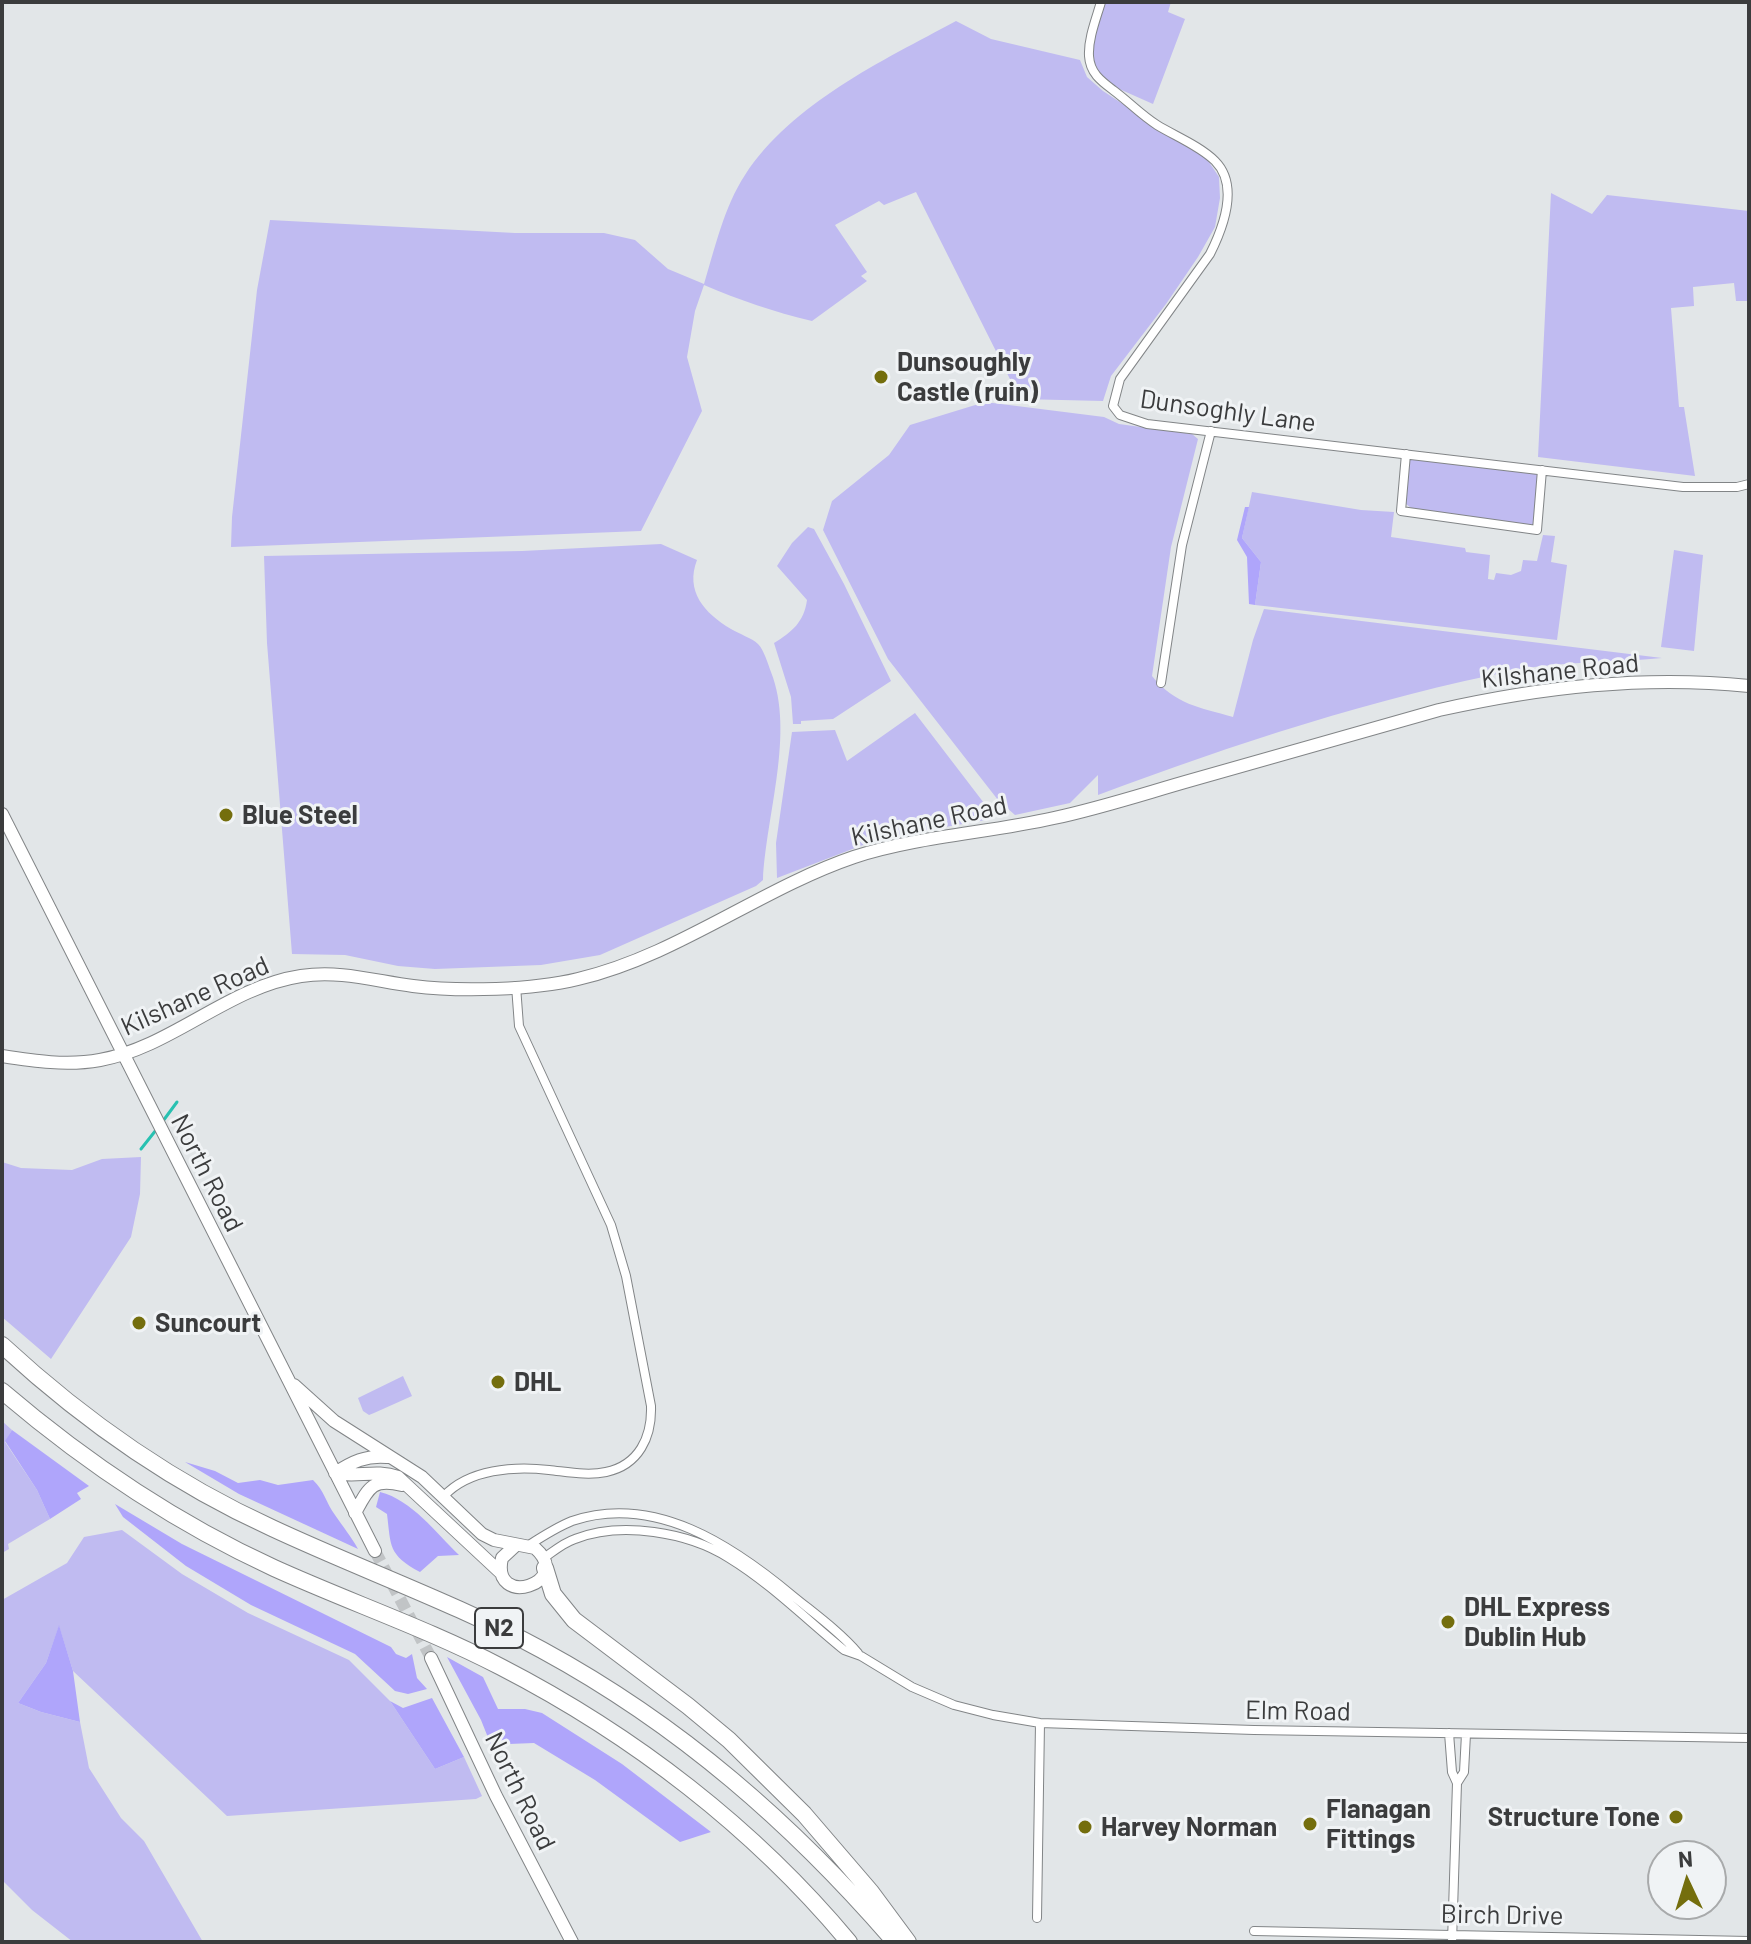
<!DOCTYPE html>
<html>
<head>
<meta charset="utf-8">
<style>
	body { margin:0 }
	#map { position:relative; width:1751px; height:1944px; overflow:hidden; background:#e2e6e8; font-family:Barlow,sans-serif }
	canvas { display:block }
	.frame { position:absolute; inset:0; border:4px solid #3b3c3d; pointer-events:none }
	.north { position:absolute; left:1647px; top:1840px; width:80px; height:80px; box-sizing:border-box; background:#f0f3f5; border:2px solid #a8aaab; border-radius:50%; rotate:356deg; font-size:22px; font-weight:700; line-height:32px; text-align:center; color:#3b3c3d }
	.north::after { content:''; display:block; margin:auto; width:28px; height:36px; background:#746e0d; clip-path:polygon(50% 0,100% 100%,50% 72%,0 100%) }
</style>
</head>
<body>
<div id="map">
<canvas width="1751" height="1944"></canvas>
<div class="frame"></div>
<div class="north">N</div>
</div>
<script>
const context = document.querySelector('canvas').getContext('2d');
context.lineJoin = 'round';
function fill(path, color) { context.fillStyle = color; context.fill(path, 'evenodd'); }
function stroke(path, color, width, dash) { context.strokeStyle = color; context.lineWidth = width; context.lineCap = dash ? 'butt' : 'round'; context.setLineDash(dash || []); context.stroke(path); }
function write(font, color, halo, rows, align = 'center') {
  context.font = font + ' Barlow,sans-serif'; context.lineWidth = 6; context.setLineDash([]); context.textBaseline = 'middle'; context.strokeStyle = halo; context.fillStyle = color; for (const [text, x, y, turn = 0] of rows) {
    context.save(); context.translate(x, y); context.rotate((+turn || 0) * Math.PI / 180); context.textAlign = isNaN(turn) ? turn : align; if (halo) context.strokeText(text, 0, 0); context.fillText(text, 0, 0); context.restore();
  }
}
const green = new Path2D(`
	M1101,2H1171L1168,12L1185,19L1153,104L1099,80L1090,50Z
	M956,21L991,39L1080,60L1087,77L1103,91L1207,159L1219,177L1220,198L1215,227L1198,257L1166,304L1111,376L1103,401L1020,399L916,192L884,205L879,201L835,225L867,272L861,276L867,281L812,321C774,312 739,300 704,285L695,311L687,357L702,411L641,531L231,547L232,517L257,290L270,220L515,233H604L635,240L668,269L704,284C715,248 724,207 745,175C792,103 882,61 956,21Z
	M1551,193L1592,214L1607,195L1749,211V301H1736L1734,283L1693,287L1694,306L1671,308L1679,407H1684L1695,476L1538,457Z
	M985,402L1104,417L1119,424L1192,434L1198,439L1171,547L1152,676C1176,705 1199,707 1233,717L1253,640L1264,609L1662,658C1615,663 1563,661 1517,670C1374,698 1234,744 1098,795V775L1070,803L1015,815L998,800L888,659L823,530L832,501L889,455L910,425Z
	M1408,457L1538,474L1534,525L1415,511L1406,504L1404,498Z
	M1252,492L1361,510L1394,512L1391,537L1465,548L1466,552L1490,555L1488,579L1494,580L1496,573L1511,575L1521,571L1523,560L1537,561L1543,535L1555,536L1551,562L1567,565L1557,640L1255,605L1261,562L1242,538Z
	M808,527L814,529L844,584L891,681L833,719L801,721V724H793L791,697L774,643C792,632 804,622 807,600L777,566L792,543Z
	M661,544L697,560C685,591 704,613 731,629C739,634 752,638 758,644C764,650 768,664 771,672C795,733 766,815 763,880L756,886L600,955L541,965L435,969L398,966L345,955L292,954L267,643L264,556L522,551Z
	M1674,550L1703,555L1694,651L1661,647Z
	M915,713L987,807L986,820L881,838L777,878L776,843L792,732L835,730L847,761Z
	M141,1157L140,1194L131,1237L51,1359L2,1317V1162L21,1168L72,1170L102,1159Z
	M403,1376L412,1396L374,1413L369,1415L363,1411L358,1398Z
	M2,1421L12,1430L5,1442L37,1490L50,1519L8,1544L9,1549L2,1553Z
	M122,1530L182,1574L248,1613L349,1660L390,1701L435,1769L464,1757L482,1796L476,1799L227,1816L73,1671L59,1626L46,1663L18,1703L41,1712L80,1722L89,1768L121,1818L144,1841L203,1942H73L32,1910L2,1880V1600L67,1563L84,1537Z`);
const forest = new Path2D(`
	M1245,507H1249L1242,538L1261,562L1255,605L1249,604L1247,557L1237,540Z
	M12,1430L89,1486L77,1493L81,1499L50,1519L37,1490L5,1441Z
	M185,1462L215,1471L238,1483L260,1480L278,1485L313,1480C324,1490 326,1503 335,1515C343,1527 351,1536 358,1549L239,1494Z
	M380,1492C412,1500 436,1533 459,1555L438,1556L420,1572C388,1555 391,1546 387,1514L376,1507Z
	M115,1504L182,1544L391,1647L396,1654L406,1658L412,1654L417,1678L427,1689L408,1694L395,1691L355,1654L251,1605L186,1566L123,1517Z
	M59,1625L73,1671L80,1722L41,1712L18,1703L46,1663Z
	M447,1657L483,1677L498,1709H525L542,1713L622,1764L711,1832L680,1842L595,1780L534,1743L509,1744L493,1750L481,1720Z
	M432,1698L464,1757L435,1769L390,1701L403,1708Z`);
const stream = new Path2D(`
	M163,1121L177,1102
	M141,1149L156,1130`);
const secondaryTunnel = new Path2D(`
	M375,1551L431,1658`);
const street = new Path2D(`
	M1101,2C1096,19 1088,39 1089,56C1090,73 1101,81 1113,90C1128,101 1141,115 1157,125C1175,136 1200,146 1215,161C1240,186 1223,228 1210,254L1120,379L1113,406L1120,415L1147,424L1683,487H1737L1749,484
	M1406,454L1401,511L1537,530L1542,470
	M1161,683L1182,545L1211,431
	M444,1496C469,1469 514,1466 549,1470C568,1472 588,1476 606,1472C639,1465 652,1437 651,1406L626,1276L611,1225L519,1026L516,986
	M529,1545C543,1536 557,1527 572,1521C655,1493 733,1546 793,1596C815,1614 839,1631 858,1653
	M544,1558C554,1551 563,1543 575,1539C621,1521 688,1532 729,1558C770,1583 806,1619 844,1650L861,1656L912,1687L954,1705L993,1715L1040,1723L1254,1730L1749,1738
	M1449,1733L1452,1772L1457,1783L1452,1942
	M1457,1783L1464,1772L1466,1734
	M1037,1918L1040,1723
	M1254,1931L1749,1941`);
const secondary = new Path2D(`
	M2,814L375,1551
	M2,1056C34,1061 67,1066 100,1060C172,1047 228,987 301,976C340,970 375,981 413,986C460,992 533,990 578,979C676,956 760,889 854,857C919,836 988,833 1054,818C1101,808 1146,793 1192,780C1275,756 1357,733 1439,710C1542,687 1644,675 1749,686
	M294,1385L334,1421L422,1477L482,1534L494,1540L535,1548C575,1583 490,1610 502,1558L516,1545
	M335,1473C356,1478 376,1469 398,1477L501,1573
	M335,1473C352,1462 366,1455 387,1457
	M355,1513C368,1489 372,1477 402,1485
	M431,1658L496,1796L572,1942`);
const highway = new Path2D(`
	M2,1345C81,1418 173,1483 272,1528C362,1570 455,1603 542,1650C680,1725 793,1824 895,1942
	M2,1391C84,1461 176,1523 274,1568C349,1602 428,1629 501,1667C633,1735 754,1828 849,1942
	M545,1568L553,1594L574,1620L688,1706L729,1740L804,1814L871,1892L908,1942`);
const markers = [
	[881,377,8,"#746e0d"],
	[226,815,8,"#746e0d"],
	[139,1323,8,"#746e0d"],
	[498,1382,8,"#746e0d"],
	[1448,1622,8,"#746e0d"],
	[1676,1817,8,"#746e0d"],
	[1310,1824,8,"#746e0d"],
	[1085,1827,8,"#746e0d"]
];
const shields = [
	[499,1628,48]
];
const shieldNames = [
	["N2",499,1628]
];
const poiNames = [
	["Dunsoughly",897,362],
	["Castle (ruin)",897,392],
	["Blue Steel",242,815],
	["Suncourt",155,1323],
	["DHL",514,1382],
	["DHL Express",1464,1607],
	["Dublin Hub",1464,1637],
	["Flanagan",1326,1809],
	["Fittings",1326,1839],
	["Structure Tone",1660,1817,"right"],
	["Harvey Norman",1101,1827]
];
const streetNames = [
	["Dunsoghly Lane",1228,411,8],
	["Kilshane Road",1560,671,-6],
	["Kilshane Road",929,821,-12],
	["Kilshane Road",195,996,-24],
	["North Road",207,1173,63],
	["Elm Road",1298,1711,1],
	["North Road",520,1791,64],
	["Birch Drive",1502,1915,1]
];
fill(green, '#c0bbf1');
fill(forest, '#afa5fb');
stroke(stream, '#28c1b1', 3);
stroke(secondaryTunnel, '#c1c4c6', 12, [12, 6]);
stroke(street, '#828587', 10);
stroke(secondary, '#828587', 14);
stroke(highway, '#828587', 18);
stroke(street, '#fff', 8);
stroke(secondary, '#fff', 12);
stroke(highway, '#fff', 16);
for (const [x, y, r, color] of markers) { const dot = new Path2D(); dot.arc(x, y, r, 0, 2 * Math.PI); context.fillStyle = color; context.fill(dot); stroke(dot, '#f0f3f5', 3); }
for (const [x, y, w] of shields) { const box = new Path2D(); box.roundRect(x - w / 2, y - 20, w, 40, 6); context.fillStyle = '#f0f3f5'; context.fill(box); stroke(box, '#3b3c3d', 2); }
write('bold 24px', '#3b3c3d', null, shieldNames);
write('bold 26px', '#3b3c3d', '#f0f3f5', poiNames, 'left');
write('26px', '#3b3c3d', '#f0f3f5', streetNames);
</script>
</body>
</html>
